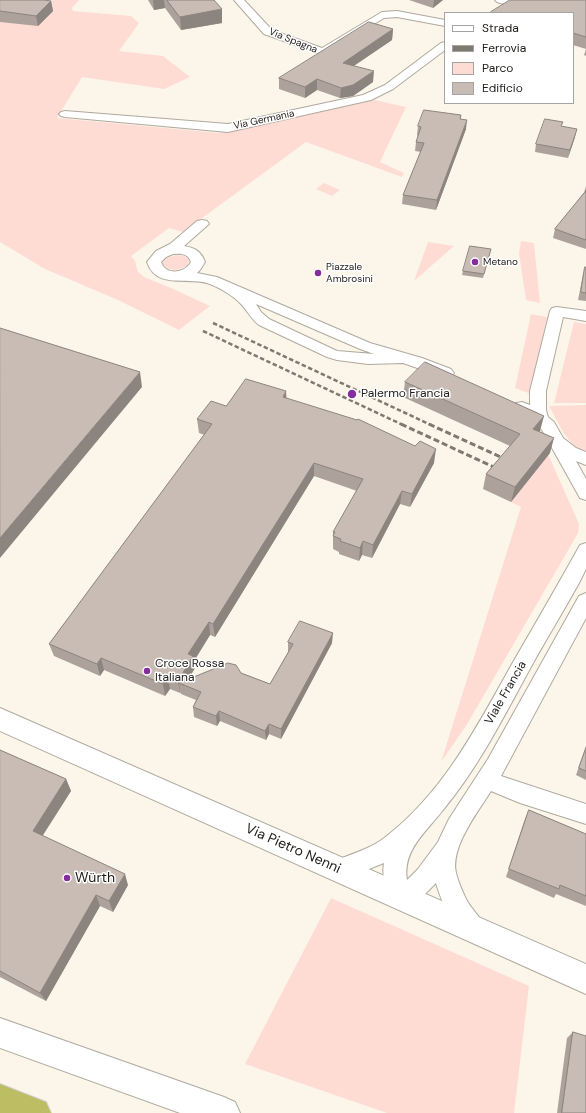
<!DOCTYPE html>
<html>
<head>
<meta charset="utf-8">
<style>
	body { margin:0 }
	#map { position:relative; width:586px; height:1113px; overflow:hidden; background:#fcf6ea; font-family:"DM Sans",sans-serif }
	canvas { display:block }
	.legend { position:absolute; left:444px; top:12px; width:130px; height:92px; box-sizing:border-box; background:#fff; border:1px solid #a5a4a3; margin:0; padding:5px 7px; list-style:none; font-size:12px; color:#1f1c18 }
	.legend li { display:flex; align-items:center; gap:8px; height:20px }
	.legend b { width:20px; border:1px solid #a5a4a3 }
</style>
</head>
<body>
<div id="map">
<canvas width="586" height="1113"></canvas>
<ul class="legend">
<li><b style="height:5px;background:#fff"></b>Strada</li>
<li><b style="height:5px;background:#7e7a72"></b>Ferrovia</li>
<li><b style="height:11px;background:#fedcd4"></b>Parco</li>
<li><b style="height:11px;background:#c8bcb4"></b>Edificio</li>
</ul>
</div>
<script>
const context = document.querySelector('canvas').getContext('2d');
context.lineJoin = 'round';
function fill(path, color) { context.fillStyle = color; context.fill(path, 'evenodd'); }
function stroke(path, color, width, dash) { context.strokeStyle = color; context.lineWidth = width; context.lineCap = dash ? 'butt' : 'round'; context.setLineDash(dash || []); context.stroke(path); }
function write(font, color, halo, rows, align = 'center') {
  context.font = font + ' "DM Sans",sans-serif'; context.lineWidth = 3; context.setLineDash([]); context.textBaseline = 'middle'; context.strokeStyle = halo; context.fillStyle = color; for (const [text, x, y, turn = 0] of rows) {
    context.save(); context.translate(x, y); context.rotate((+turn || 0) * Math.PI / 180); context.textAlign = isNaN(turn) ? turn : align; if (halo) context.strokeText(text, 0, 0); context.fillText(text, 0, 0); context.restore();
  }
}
const green = new Path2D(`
	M0,0H79L72,8L73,11L131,16L139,23L119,51L163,56L190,77L164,89L82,77L57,118L219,133L375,100L406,107L380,162L404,173L402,177L306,142L183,232L169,228L131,256L135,261L138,272L144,277L171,288L210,306L179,330L118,300L45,269L0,242Z
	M324,183L340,190L332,196L316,189Z
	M521,241L534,243L540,303L526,300L519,253Z
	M428,242L454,246L414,281Z
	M176,255L184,256L189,260L187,266L176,270L165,268L162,263L164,259Z
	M531,314L547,317L531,394L515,388Z
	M574,322L586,324V403H554Z
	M586,405V452C566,445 559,423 549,406Z
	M548,454L579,524L578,533L570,547L466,726L441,762L521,507L511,502Z
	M331,898L529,986L514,1113H387L245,1064Z`);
const minor = new Path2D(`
	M234,0H244L272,30L322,48L382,12L397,11L445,20V26L397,17L384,18L323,55L264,34Z
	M495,0H511L512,2L507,5L497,2Z
	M445,42V50L393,89L371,100L228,132L65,117L61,116L59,114L61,112L65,111L228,124L363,95L385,85L441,43Z
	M202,220L207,221L209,224L184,246C195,248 201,251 205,262L200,270L197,273L217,277L370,343L422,358L451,369L454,373L451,377L446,378L403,363L368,364L337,360L327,357L259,325C251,319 248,311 241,304C234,296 217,286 207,283C185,277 156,289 147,262L156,251L170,244L197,221ZM173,254C182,253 188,254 191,262C185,273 166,276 161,262L166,257ZM256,304L360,349L374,354L337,351L269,319L261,312Z
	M557,307L586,311V321L563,317L546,391V410L548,417L554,422L563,438L576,448L586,452V465L576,461L586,479V500L580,498L542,430C534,421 520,417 514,407L516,403L522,402L530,405V391L550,311L552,308Z
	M586,543V569L579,583C562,614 543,644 526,676C501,722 477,769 443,810C427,831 402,850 407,880L418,869L438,842L449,819L488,759L579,596L586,593V618L501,776L586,804V824L520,803L491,791C478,812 450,847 456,873C458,882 462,890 466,899C471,909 480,916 485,927L481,935L473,939C452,930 442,903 436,883L417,902L402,909L394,906C388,893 381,878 384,863L339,881L331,878L328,870L331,862C351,854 372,849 388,835C444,791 478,725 512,664C535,624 558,585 580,545Z`);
const tertiary = new Path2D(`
	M0,708L586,964V994L0,731Z
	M0,1018L224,1097L235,1102L240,1113H180L0,1048Z`);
const motorway = new Path2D(`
	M0,1084L46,1102L51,1113H0Z`);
const railFar1 = new Path2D(`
	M213,323L431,425
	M203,331L403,425`);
const rail = new Path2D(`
	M401,424L500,470
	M429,424L507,460`);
const wall = new Path2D(`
	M0,0L51,1L53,11L38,26L0,22Z
	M148,0H214L222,23L181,30L165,8L154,10Z
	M409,0H443L433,8Z
	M586,0V56L584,55L586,49L573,45V13H490L491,12Z
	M393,29L392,40L354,66L373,82L353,96L340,98L317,90L305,98L279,89V78Z
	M461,115L460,119L466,129L436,210L402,204L403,195L421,152L415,151L416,142L418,136L417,135L418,126Z
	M562,127L575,137L568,158L535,152L536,144Z
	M586,186V249L553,238L555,229L584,193Z
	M490,253L483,278L462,275L463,271Z
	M585,267H586V301L578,300L583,275Z
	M405,382L540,431L539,432L550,453L511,502L483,489L486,474L510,446L403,397Z
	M286,391V398L434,463L410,507L400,504L372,558L362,555L359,561L339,554V552L333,549V532L357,491L314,476L215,637L210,635L194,661L195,668L188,680L241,673L270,684L288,653V642L332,643L281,739L269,734L266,740L220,721L217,726L194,717L193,707L196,700L181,694L180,692V693L170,689L165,696L104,670L100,676L54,656L49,644L205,435L199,433L197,419L226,406Z
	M586,746V780L576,775Z
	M0,750L66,779L71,791L42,836L128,885L113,912L100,906L46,1001L0,977Z
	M529,810L586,834V906L556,894L554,898L506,877L525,819Z
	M573,1032L586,1113H557L567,1038Z`);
const shadedWall = new Path2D(`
	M153,0H164L165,8L154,10Z
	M434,0H443L433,8Z
	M51,1L53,11L38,26L36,16Z
	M222,9V23L181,30L180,17Z
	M393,29L392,40L343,73V63Z
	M374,71L373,82L353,96L340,98L341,88Z
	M317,79V90L305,98V87Z
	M467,120L466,129L436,210L437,200Z
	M577,129L575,137L568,158L570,150Z
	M140,372L142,387L0,558V538Z
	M286,391L287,405L283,397Z
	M544,416L540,431L529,444L533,429Z
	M554,438L550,453L511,502L515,487Z
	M436,449L434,463L410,507L412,494Z
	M314,463V476L215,637L213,624Z
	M402,491L400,504L372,558L373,545Z
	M363,541L362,555L359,561L360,548Z
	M209,622L210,635L194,661L195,668L184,686L179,683L180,692V693L178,681L188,654Z
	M333,633L332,643L281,739V729Z
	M101,658L104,670L100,676L97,664Z
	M168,677L170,689L165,696L163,684Z
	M219,711L220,721L217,726L216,716Z
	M269,724V734L266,740L265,731Z
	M66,779L71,791L38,843L33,831Z
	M125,874L128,885L113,912L109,901Z
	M96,895L100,906L46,1001L40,993Z`);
const building = new Path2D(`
	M0,0H44L51,1L36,16L0,11Z
	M167,0H214L222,9L180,17Z
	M510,0H586V37L573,33V13H492L491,12Z
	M369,22L393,29L343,63L374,71L353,85L341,88L317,79L305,87L279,78Z
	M424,110L461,115L460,119L467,120L437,200L403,195L424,143L416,142L421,127L418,126Z
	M545,119L563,122L561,126L577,129L570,150L536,144Z
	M586,191V240L555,229Z
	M470,246L491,249L484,274L463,271Z
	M585,267H586V293L581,292Z
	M0,328L140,372L0,538Z
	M425,362L544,416L533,429L554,438L515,487L486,474L520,434L405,382Z
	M246,379L286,391L283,397L357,420L358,419L415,446L420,441L436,449L412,494L402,491L373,545L363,541L360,548L340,541L341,539L333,536L335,532H333L363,479L314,463L213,624L209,622L188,654L193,656L178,681L168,677L163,684L101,658L97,664L49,644L212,424L197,419L211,401L226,406Z
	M300,621L333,633L281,729L269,724L265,731L219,711L216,716L193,707L201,692L179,683L228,663L236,665L241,673L270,684L293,644L288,642Z
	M586,748V771L579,768Z
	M0,750L66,779L33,831L125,874L109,901L96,895L40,993L0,971Z
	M529,810L586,834V896L560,885L559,889L509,869Z
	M573,1032L586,1036V1113H562Z`);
const markers = [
	[475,262,4,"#852e9b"],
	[318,273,4,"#852e9b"],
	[352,394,5,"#852e9b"],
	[147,671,4,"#852e9b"],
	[67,878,4,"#852e9b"]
];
const farStreetnames = [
	["Via Spagna",293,41,22],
	["Via Germania",264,120,-12]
];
const farPoinames = [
	["Metano",483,262],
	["Piazzale",326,267],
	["Ambrosini",326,279]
];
const poiNames = [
	["Palermo Francia",361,394],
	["Croce Rossa",155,664],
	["Italiana",155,678]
];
const streetNames = [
	["Viale Francia",506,693,-60]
];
const nearStreetnames = [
	["Via Pietro Nenni",293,849,24]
];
const nearPoinames = [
	["Würth",75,878]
];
fill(green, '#fedcd4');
stroke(minor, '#afa99e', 2);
stroke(tertiary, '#afa99e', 2);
stroke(motorway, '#d7d6d5', 2);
fill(minor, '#fff');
fill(tertiary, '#fff');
fill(motorway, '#bdbd64');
stroke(railFar1, '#7e7a72', 2.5, [4.5, 2.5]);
stroke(rail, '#7e7a72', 3, [6, 3]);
fill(wall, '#aca29b');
fill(shadedWall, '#8c847e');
fill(building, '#c8bcb4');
stroke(building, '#8c847e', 1);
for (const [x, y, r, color] of markers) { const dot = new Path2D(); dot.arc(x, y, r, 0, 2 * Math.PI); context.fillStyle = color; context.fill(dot); stroke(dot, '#fff', 1.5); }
write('10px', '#1f1c18', '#fff', farStreetnames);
write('10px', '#1f1c18', '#fff', farPoinames, 'left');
write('12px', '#1f1c18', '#fff', poiNames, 'left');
write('12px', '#1f1c18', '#fff', streetNames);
write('14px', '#1f1c18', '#fff', nearStreetnames);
write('14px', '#1f1c18', '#fff', nearPoinames, 'left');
</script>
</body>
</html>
